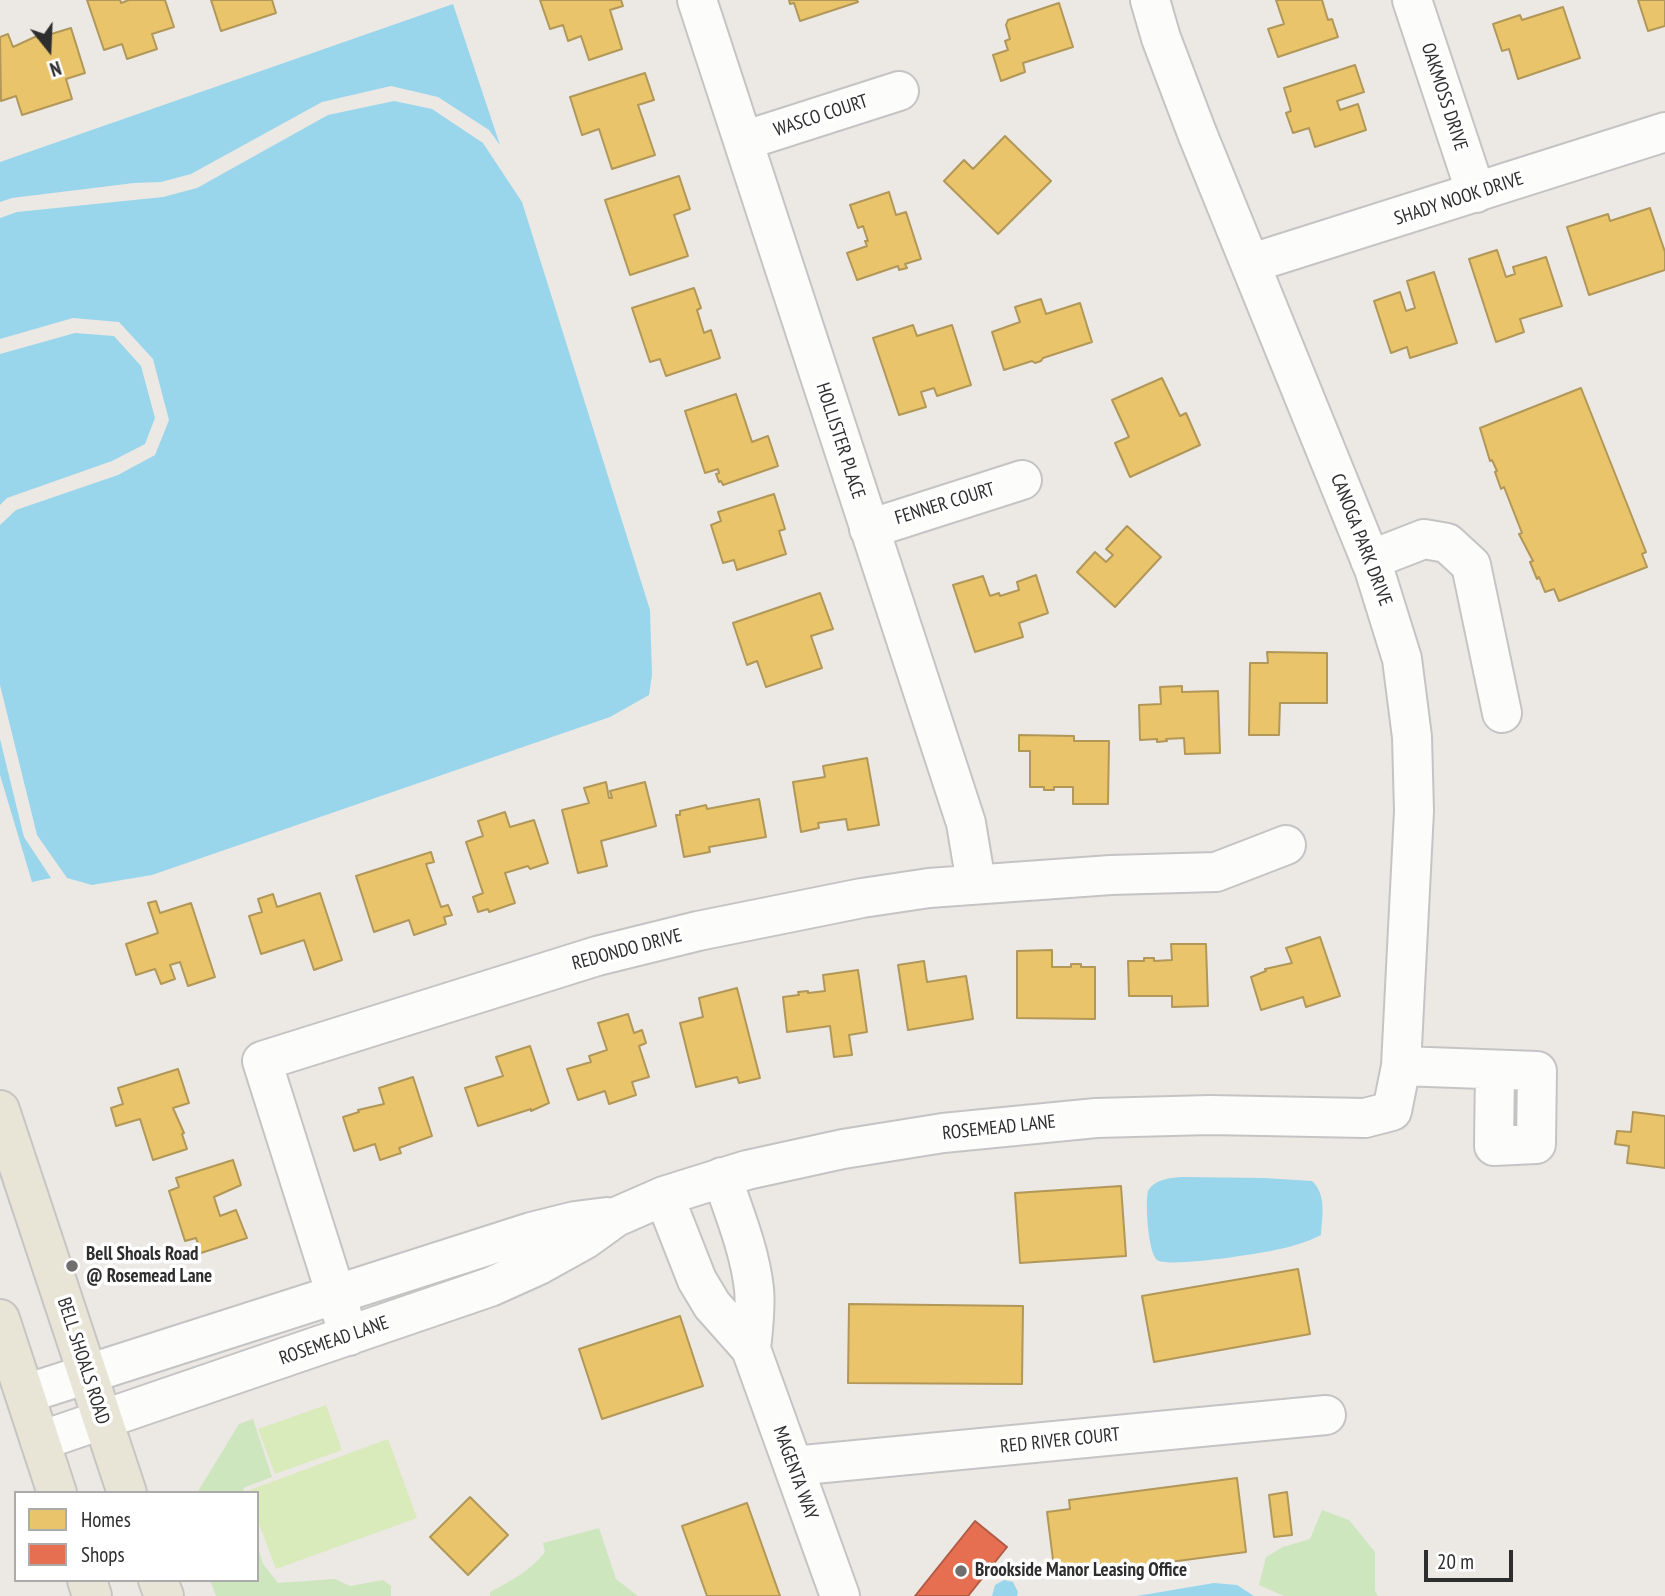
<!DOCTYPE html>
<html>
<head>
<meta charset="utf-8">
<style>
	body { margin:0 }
	#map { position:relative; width:1665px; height:1596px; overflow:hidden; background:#ece8e4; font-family:"PT Sans Narrow",sans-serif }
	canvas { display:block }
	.legend { position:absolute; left:14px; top:1491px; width:245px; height:91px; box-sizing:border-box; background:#fff; border:2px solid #ababab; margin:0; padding:9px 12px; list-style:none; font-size:21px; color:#2e2e2e }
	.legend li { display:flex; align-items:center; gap:14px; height:35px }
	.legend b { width:35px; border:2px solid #ababab }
	.north { position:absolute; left:14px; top:14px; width:70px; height:70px; -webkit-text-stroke:5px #fff; paint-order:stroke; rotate:162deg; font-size:19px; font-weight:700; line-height:28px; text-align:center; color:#2e2e2e }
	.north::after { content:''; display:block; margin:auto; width:24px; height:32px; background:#2e2e2e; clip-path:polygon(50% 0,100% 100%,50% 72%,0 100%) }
	.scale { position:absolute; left:1424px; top:1550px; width:89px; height:32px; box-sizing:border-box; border:4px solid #2e2e2e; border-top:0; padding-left:9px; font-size:21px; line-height:24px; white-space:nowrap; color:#2e2e2e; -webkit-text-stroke:5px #fff; paint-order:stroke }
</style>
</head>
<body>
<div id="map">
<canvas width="1665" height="1596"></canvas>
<ul class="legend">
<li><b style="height:19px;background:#e9c46a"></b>Homes</li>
<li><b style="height:19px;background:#e76f51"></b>Shops</li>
</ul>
<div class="north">N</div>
<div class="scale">20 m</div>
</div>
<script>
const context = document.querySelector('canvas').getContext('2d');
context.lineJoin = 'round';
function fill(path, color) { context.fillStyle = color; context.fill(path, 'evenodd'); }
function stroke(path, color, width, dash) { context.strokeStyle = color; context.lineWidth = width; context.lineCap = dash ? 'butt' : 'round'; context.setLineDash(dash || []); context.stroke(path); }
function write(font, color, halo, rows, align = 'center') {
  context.font = font + ' "PT Sans Narrow",sans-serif'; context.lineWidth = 7; context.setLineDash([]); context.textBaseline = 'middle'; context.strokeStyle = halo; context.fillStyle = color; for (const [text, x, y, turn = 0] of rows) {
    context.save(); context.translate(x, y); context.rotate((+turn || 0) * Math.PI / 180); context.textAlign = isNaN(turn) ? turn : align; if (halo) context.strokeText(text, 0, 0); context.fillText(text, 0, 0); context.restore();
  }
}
const green = new Path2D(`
	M253,1419L272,1477L243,1488L244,1493H197L239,1424Z
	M1322,1510L1349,1520L1375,1552V1591L1378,1596H1284L1259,1585L1266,1557L1283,1547L1310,1539Z
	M599,1528L616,1579L638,1596H490V1592C511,1581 530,1571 545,1552L543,1543Z
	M257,1543L263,1564L278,1583L335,1579L350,1586L383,1580L391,1586V1596H216L210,1580H257Z`);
const pitch = new Path2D(`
	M326,1405L342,1450L275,1474L258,1429Z
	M388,1439L417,1518L276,1569L257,1518V1493H248L247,1491Z`);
const water = new Path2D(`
	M453,4L500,145L489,130L438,97L391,86L322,102L191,174L161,182L134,183L12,198L0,202V162Z
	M394,101L432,109L483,143L522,202L650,610L652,675L649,695L610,717L152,875L92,885L67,878L37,835L0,685V525L16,510L118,475L155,455L169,420L153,359L119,322L73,318L0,339V218L17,212L163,197L197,188L328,115Z
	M75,333L114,336L141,366L155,418L145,444L112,461L7,498L0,505V354Z
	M0,739L24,837L51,878L32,882L0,775Z
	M1181,1177L1264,1178L1312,1181C1327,1195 1322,1217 1321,1235C1307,1242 1291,1247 1275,1250C1258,1254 1167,1268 1157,1260C1148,1252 1145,1203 1148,1191C1154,1180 1168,1178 1181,1177Z
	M1004,1580L1013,1582L1018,1592L1017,1596H992L995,1585Z
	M1214,1583L1237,1585L1254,1596H1137Z`);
const homes = new Path2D(`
	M87,0H120L121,3L129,0H165L174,27L152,34L157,49L127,59L122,44L104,50Z
	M211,0H272L276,13L221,31Z
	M540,0H621L623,6L610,10L622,49L589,60L581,36L568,41L563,25L550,29Z
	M789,0H857L858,2L800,21L794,3L790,4Z
	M1276,0H1322L1328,20L1332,19L1338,37L1278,57L1268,29L1284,24Z
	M1638,0H1665V26L1648,31Z
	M1059,3L1073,47L1023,63L1025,72L1001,81L993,55L1008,50L1005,41L1010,39L1006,25L1008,20Z
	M1563,7L1580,58L1518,79L1509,49L1502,51L1493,24L1520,15L1522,20Z
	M71,28L85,73L66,79L72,99L22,115L16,96L1,101L0,37L8,34L13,47L37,36L38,38Z
	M1355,65L1364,92L1337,101L1340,110L1358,104L1366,130L1315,147L1309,128L1293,133L1286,113L1291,111L1284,88Z
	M645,73L654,100L638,105L655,155L612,169L599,129L582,135L570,97Z
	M1005,136L1051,181L998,234L944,181L964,160L973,169Z
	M679,176L690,209L674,215L688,256L630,275L605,200Z
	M889,192L896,215L906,212L921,259L905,264L907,268L899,270L898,266L857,280L847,253L867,246L865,241H868L863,226L858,228L850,205Z
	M1650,208L1665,252V270L1589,295L1567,227L1608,214L1610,221Z
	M1497,250L1506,277L1515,274L1513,267L1546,257L1562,306L1520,319L1524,332L1496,342L1469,259Z
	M1434,272L1457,343L1410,358L1407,347L1391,353L1374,301L1400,292L1406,311L1415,308L1407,281Z
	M694,288L701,308L697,310L704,333L711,330L720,358L666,376L660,359L650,362L632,308Z
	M1041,299L1046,314L1080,303L1092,342L1043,358L1041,361L1035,363L1032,361L1004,370L992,332L1020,322L1015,307Z
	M913,325L917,336L952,325L971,385L937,396L934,388L921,392L926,407L899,415L873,338Z
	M1162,378L1180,416L1186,413L1200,445L1130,477L1115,443L1129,437L1112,400Z
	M1581,388L1646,552L1642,554L1647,567L1559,601L1554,589L1545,592L1539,577L1537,579L1530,562L1533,561L1519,534L1522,533L1504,487L1501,489L1495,472L1497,471L1492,460L1490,461L1480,428Z
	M736,394L752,442L768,436L778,466L723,485L721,481L719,482L716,474L719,473L718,469L705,473L685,411Z
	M774,494L785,529L779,531L786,554L737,570L734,560L723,563L711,525L721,521L718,512Z
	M1127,526L1161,557L1115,607L1077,572L1095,552L1106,562L1113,555L1106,549Z
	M1036,575L1048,613L1019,623L1023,637L975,652L953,585L983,576L990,596L999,593L1000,596L1019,590L1017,582Z
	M820,593L833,629L811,636L822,668L766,687L757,661L747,665L733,623Z
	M1267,652L1327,653V703H1280L1279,735H1249L1250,663H1268Z
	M1182,686V692L1218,691L1220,753L1185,754L1184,738L1166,739L1167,741L1157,742V739L1140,740L1139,705L1161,704L1160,687Z
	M1019,735L1074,736V741H1109L1108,804H1073V787H1054V790H1044V787H1030V751H1019Z
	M867,758L879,825L848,830L846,819L818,823L819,828L801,832L793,782L825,777L823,766Z
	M606,782L609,798H612L610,791L645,782L656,826L601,841L607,866L578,873L562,810L589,803L584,788Z
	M759,799L766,837L709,847L710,852L684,857L676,815H680V811L706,805L707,809Z
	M505,812L510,827L534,820L548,863L530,869L528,866L505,873L515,903L489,912L488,909L478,912L473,897L483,893L466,842L483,836L478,821Z
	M431,852L434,862L426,864L441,907L448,905L452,915L444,917L446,924L414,935L409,920L374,932L356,876Z
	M320,893L342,960L314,970L304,940L261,954L249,916L262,912L258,899L273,894L277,907Z
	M156,901L160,913L191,903L215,977L188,986L180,962L170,965L175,979L161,984L155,969L136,975L126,944L158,933L148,903Z
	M1320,937L1340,996L1306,1007L1303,997L1261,1010L1251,977L1266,971L1265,969L1292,963L1286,948Z
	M1171,944H1206L1208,1006L1172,1007V996H1129L1128,961H1144V958H1154V961L1172,960Z
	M1052,950V967H1071V964H1081V967H1095V1019L1017,1018V951Z
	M924,961L927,982L966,976L973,1019L908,1030L898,965Z
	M858,970L867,1032L849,1035L852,1055L834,1057L830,1026L787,1032L783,997L799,995L798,992L808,991V993L825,991L823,975Z
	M737,988L760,1078L739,1083L737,1077L696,1087L680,1023L703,1017L699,998Z
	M628,1014L634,1033L642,1030L646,1043L639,1046L649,1077L632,1082L636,1095L609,1104L605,1091L578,1100L567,1069L591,1062L589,1056L607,1050L598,1023Z
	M530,1046L549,1103L531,1111V1109L478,1126L465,1088L503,1076L496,1057Z
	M178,1069L189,1103L173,1108L184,1133L182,1134L187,1149L153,1160L140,1119L116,1126L111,1108L123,1104L118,1088Z
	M413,1077L432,1136L399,1148L401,1153L380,1160L375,1144L354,1151L343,1117L359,1112L358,1110L384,1104L379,1088Z
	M1633,1112L1665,1116V1168L1627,1163L1629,1146L1615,1144L1617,1131L1631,1132Z
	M233,1160L241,1185L214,1197L220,1216L236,1210L247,1238L201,1253L196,1238L185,1241L169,1191L179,1187L176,1178Z
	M1121,1186L1126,1256L1020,1263L1015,1193Z
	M1298,1269L1310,1334L1154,1362L1142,1296Z
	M849,1304L1023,1306L1022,1384L848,1383Z
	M680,1316L703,1386L602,1419L579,1349Z
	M1237,1478L1246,1552L1078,1574L1076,1565L1054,1568L1047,1512L1070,1509L1069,1500Z
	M1287,1492L1292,1535L1274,1537L1269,1495Z
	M470,1497L508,1535L468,1575L430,1537Z
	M747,1503L780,1596H707L682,1526Z`);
const shops = new Path2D(`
	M975,1521L1007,1547L968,1596H915Z`);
const minor = new Path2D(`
	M697,0L966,823L976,883
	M1412,0L1476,193
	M743,141L899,91
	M1252,263L1665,132
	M869,529L1022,480
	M1370,560L1424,539L1447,543L1471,565L1502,713
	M1401,1066L1537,1071L1536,1144L1494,1146L1495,1070
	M722,1177C734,1213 750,1251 754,1289C756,1309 753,1329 751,1349
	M664,1196L697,1280L712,1305L751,1349L840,1596
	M349,1336L262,1061L597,956L698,931L862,898L929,888L1111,875L1216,872L1286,845
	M25,1394L531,1232L575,1221L607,1217
	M40,1441L490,1287L539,1265L584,1240L616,1217L664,1196L747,1170L843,1149L943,1133L1096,1118L1210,1115L1365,1118L1392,1111L1401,1066L1414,811L1412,737L1402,659L1374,569L1197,133L1161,38L1150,0
	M793,1466L1326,1415`);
const major = new Path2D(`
	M0,1110L127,1493
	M0,1319L57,1493
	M87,1580L92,1596
	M158,1580L164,1596`);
const markers = [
	[72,1266,7,"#706f6e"],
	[961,1571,7,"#706f6e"]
];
const streetNames = [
	["OAKMOSS DRIVE",1444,97,72],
	["WASCO COURT",821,116,-18],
	["SHADY NOOK DRIVE",1459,199,-18],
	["HOLLISTER PLACE",840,441,72],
	["FENNER COURT",945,504,-17],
	["CANOGA PARK DRIVE",1361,540,69],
	["REDONDO DRIVE",627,950,-15],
	["ROSEMEAD LANE",999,1128,-6],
	["ROSEMEAD LANE",334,1341,-19],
	["BELL SHOALS ROAD",83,1361,72],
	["RED RIVER COURT",1060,1441,-6],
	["MAGENTA WAY",795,1473,70]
];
const poiNames = [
	["Bell Shoals Road",86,1255],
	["@ Rosemead Lane",86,1277],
	["Brookside Manor Leasing Office",975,1571]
];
fill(green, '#cee6be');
fill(pitch, '#d9eabb');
fill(water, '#99d6ec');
fill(homes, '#e9c46a');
stroke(homes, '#b19758', 2);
fill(shops, '#e76f51');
stroke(shops, '#b05c46', 2);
stroke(minor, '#c5c4c5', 42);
stroke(major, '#c6c5c4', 42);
stroke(minor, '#fcfcfb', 38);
stroke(major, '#e8e4d6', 38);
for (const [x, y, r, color] of markers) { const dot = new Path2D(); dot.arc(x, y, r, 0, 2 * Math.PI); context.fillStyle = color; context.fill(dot); stroke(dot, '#fff', 2.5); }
write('19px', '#2e2e2e', '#fff', streetNames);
write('bold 19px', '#2e2e2e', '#fff', poiNames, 'left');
</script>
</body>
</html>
